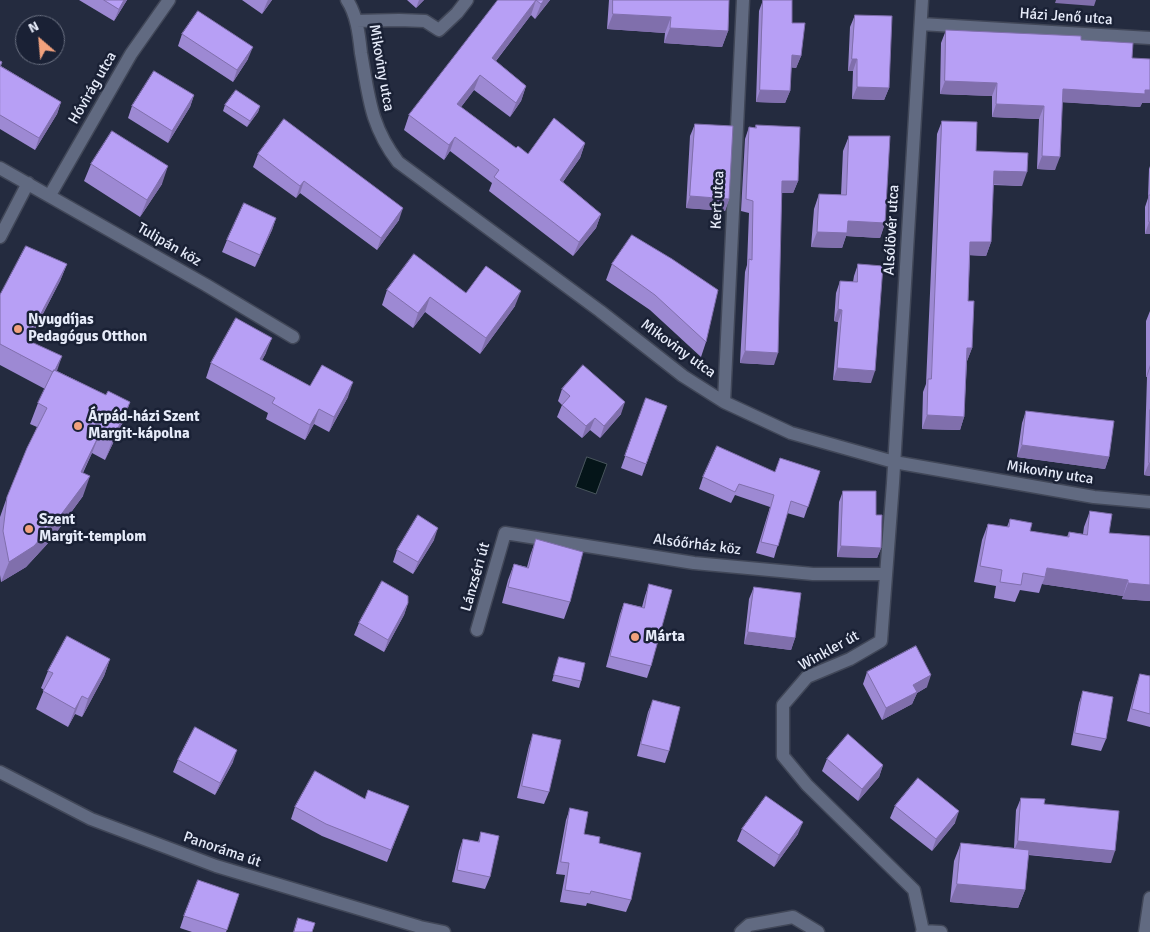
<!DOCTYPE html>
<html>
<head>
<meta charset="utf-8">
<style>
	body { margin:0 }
	#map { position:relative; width:1150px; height:932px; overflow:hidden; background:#242b3f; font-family:Signika,sans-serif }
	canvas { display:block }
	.north { position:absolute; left:15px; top:15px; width:50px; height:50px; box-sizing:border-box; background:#1a2135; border:1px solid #6c7283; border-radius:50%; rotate:333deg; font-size:14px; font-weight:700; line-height:20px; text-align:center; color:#e6ebf9 }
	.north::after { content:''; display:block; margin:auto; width:18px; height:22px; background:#f1a17d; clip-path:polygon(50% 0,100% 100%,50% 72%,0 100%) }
</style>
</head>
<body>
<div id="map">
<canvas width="1150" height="932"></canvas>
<div class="north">N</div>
</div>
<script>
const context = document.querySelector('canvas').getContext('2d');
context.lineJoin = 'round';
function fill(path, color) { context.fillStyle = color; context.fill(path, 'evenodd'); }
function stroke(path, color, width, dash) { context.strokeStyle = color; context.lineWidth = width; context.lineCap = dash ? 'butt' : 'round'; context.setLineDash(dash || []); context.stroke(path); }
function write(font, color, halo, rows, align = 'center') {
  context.font = font + ' Signika,sans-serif'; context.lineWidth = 5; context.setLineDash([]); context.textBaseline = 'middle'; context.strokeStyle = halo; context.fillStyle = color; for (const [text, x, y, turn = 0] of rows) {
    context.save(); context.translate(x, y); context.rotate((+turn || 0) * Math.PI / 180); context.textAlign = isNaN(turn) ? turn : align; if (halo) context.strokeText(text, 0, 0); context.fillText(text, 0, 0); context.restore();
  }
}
const water = new Path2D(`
	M587,457L607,464L596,494L576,487Z`);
const minor = new Path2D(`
	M347,0C357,15 359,35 361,53C369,97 370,125 398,162L600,311L683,376L724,402L791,433L894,462L1094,497L1150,502
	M922,0L893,483L881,641L850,659L807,677L783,705V756L807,785L914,890L923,931L922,932
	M356,21L399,20L425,21L439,30L457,13L467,0
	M921,24L1150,38
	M0,168L206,285L293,337
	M50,195L131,54L169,0
	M0,237L28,183
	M724,402L743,0
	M477,630L505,533L694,563L813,574H886
	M0,772L91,819L216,866L420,927L444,932
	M923,931L941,932
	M741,932L749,925L793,917L818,932
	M1145,932L1150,898`);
const wall = new Path2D(`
	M79,0H127L114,21Z
	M242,0H272L262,14Z
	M407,0H424L416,8Z
	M498,0H550L535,19L531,15L496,61L526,86L521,101L510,117L474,90L461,107L516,148L528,154L585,143L580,158L563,182L601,214L596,228L573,256L489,191L492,183L450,151L444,160L404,130L409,115Z
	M609,0H729L728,31L722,47L664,43L665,33L607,29Z
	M763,0L792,23L801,56L796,68L791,67L790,91L785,103L756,102L759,11Z
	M855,15L889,88L884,100L852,99L853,71H848L850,27Z
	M946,30L1081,40L1132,58L1142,103L1140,107L1062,102L1055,170L1037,169L1039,119L992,117V96L940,94L941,43Z
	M182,34L248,59L233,82L178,46Z
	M0,61L2,62L1,66L61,102L57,114L35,150L0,129Z
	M194,95L190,107L168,143L128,118L132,106Z
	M225,105L260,106L258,112L247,127L223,111Z
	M942,121L976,151L1022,186L993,185L991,242L986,256L970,255L968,301L972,348L967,361L964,417L960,430L922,429L923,392L926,384L937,134Z
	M695,124L729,199L725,211L686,208L690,136Z
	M756,125L798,181L793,193H782L774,365L740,363L745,272L747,265L749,213L741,211L745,139L749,127L755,128Z
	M849,136L885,223L880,238L846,236L842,248L811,247L814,209L819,194L841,195L843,151Z
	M258,154L399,220L377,250L300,193L296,198L253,167Z
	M91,164L162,184L140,217L84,181Z
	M1150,166V234H1145V207L1148,198L1149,169Z
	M276,218L272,230L255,267L222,252L227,240Z
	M632,235L706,342L701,357L650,310L606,280L612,264Z
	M67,264L60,281L29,341L57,371L106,395L130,402L123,422L105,460L92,453L83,473V496L50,541L26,567L1,582L0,575V517L7,497L37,427L30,424L38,403L45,389L0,365V295Z
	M858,264L871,383L833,380L838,322L834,321L836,293L840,281L853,282L854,276Z
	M387,290L466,293L515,306L480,354L425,312L413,328L382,305Z
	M1150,311V476L1144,475L1147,377H1146V321Z
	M266,353L262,360L310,386L348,397L329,432L314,424L305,440L266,419L268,413L206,378L211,363Z
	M562,389L621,414L600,438L590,430L582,438L557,417L562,405L558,401Z
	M646,398L667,406L642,476L621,468Z
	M1026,411L1109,457L1105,469L1017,457L1022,423Z
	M820,471L804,518L787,513L774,558L756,553L770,507L735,495L731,503L699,489L703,477L775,472Z
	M843,491L876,515L881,548L877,558L837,557L839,502Z
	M1090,511L1109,533L1150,536V601L1122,599L1123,596L1042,584L1039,593L1020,590L1015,602L994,598L996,586L974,582L982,540L988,524L1007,527L1010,519L1030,531L1067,537L1069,532L1083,534L1084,527Z
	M536,539L570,602L564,619L502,603L508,580L514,564L527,567L530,556Z
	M434,540L413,574L393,562L397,550Z
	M649,584L651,666L647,678L606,667L620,614L624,603L642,607L645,596Z
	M754,587L795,638L791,650L744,644L749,599Z
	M408,603L404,615L384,652L354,635L359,623Z
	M559,657L581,681L579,688L552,681Z
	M110,659L104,676L82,717L75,714L68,727L36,709L44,690L41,688L48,671Z
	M867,672L927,687L917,693L912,704L882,720L863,684Z
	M1140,674L1150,676V727L1127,721L1136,686Z
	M1083,691L1106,739L1101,751L1071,745L1079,703Z
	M653,700L669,751L665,763L637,756L648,712Z
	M533,734L549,792L544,804L517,798L529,746Z
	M827,759L883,765L879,777L858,801L822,771Z
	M178,760L233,762L215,795L173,772Z
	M1021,798L1044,804L1111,863L1028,855L1025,890L1018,908L950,902L954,861L961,843L1014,848L1016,810Z
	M365,799L409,806L387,862L322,836L291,819L295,807Z
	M895,806L955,823L932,851L890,818Z
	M570,808L584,834L599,843L631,900L626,912L587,903L586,906L560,902L565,875L556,874L566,820Z
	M742,829L798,834L774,867L737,841Z
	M481,832L490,877L485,889L452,882L459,851L463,839L478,842Z
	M239,894L226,932H192L180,928L184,916Z`);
const shadedWall = new Path2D(`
	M124,0H127L114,21L119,9Z
	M268,0H272L262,14L267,2Z
	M419,0H424L416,8Z
	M536,0L531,15L487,72L492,58Z
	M544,0H550L535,19L541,4Z
	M1056,0H1096L1094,6L1055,3Z
	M613,14L671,17L665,33L607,29Z
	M670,28L728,31L722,47L664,43Z
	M253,47L248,59L233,82L237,70Z
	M792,55L801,56L796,68L787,67Z
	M852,59H857L853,71H848Z
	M480,75L474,90L452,119L457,104Z
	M945,81L997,83L992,96L940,94Z
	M526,86L521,101L510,117L516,103Z
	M857,87L889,88L884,100L852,99Z
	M1063,89L1150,90V103H1142L1140,107L1058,102Z
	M760,90L790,91L785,103L756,102Z
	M194,95L190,107L168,143L172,131Z
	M61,102L57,114L35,150L39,138Z
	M996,104L1044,106L1039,119L992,117Z
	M260,106L258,112L247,127L250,121Z
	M455,137L450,151L444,160L449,145Z
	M585,143L580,158L554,194L560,180Z
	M1042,156L1060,157L1055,170L1037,169Z
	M168,166L162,184L140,217L147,200Z
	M994,171L1027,172L1022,186L989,184Z
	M304,181L300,193L296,198L300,186Z
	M782,181H798L793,193H778Z
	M690,196L729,199L725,211L686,208Z
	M403,208L399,220L377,250L381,238Z
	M601,214L596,228L573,256L579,242Z
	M276,218L272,230L255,267L260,255Z
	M848,221L885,223L880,238L846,236L842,248L811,247L817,232Z
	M1149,222H1150V234H1145Z
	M970,242H991L986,256L965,255Z
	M67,264L60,281L20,358L27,340Z
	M521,291L515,306L480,354L486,338Z
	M430,297L425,312L413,328L418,313Z
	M838,309L842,310L838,322L834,321Z
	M272,338L266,353L255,374L260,359Z
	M967,348H972L967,361Z
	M745,351L778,353L774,365L740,363Z
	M62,356L56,374L54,373Z
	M1150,365V368L1147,377H1146Z
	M837,368L875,371L871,383L833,380Z
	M353,382L348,397L329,432L334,417Z
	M130,402L123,422L105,460L113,439Z
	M625,402L621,414L600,438L604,426Z
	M319,409L314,424L305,440L310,425Z
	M927,415L964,417L960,430L922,429Z
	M595,418L590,430L582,438L586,426Z
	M100,433L92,453L73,492L81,472Z
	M1022,445L1109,457L1105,469L1017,457Z
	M1149,463H1150V476L1144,475Z
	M90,476L83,496L50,541L26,567L1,582L9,562Z
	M438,528L434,540L413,574L418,562Z
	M841,546L881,548L877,558L837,557Z
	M1047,568L1128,580L1123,596L1042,584L1045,577Z
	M1128,583L1150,585V601L1122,599Z
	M408,603L404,615L384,652L388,640Z
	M748,632L795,638L791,650L744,644Z
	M110,659L104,676L82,717L88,699Z
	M931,675L927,687L917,693L912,704L882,720L886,708L913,685Z
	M82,696L75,714L68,727L75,709Z
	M237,750L233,762L215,795L220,783Z
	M883,765L879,777L858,801L862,789Z
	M959,811L955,823L932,851L936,839Z
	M803,822L798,834L774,867L779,855Z
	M1018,841L1115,851L1111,863L1013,853Z
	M957,884L1025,890L1018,908L950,902Z`);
const building = new Path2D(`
	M104,0H124L119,9Z
	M498,0H544L541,4L536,0L492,58L526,86L516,103L480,75L457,104L516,148L518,146L528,154L554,118L585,143L560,180L601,214L579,242L494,177L499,170L455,137L449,145L409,115Z
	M613,0H729L728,31L670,28L671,17L613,14Z
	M763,0H792V23H805L801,56L792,55L790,91L760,90Z
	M198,11L253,47L237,70L182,34Z
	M855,15L892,16L889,88L857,87V59H852Z
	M946,30L1081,36V40L1133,43L1132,58L1150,59V90H1145V94L1063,89L1060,157L1042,156L1044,106L996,104L997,83L945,81Z
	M0,61L2,62L0,66L61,102L39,138L0,115Z
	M154,71L194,95L172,131L132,106Z
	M236,90L260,106L250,121L225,105Z
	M284,119L403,208L381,238L304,181L300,186L258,154Z
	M942,121L977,122L976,151L1028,153L1027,172L994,171L991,242H970L968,301H974L972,348H967L964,417L927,415L928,379H931Z
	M695,124L733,126L729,199L690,196Z
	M756,125L800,127L798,181H782L778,353L745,351L749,259L752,260L753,201L746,199L749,127L756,128Z
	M112,131L168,166L147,200L91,164Z
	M849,136H890L885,223L848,221L847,233L817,232L819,194L846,195Z
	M1149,195H1150V222H1149Z
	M244,203L276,218L260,255L227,240Z
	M632,235L672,259L718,290L706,342L655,295L612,264Z
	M26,246L67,264L27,340L62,356L55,370H54L53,372L0,344V295Z
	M414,254L466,293L486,266L521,291L486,338L430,297L418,313L387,290Z
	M858,264L883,266L875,371L837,368L842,310L838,309L840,281L857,282Z
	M236,318L272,338L260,359L310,386L322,365L353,382L334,417L319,409L310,425L272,403L275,398L211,363Z
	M583,365L625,402L604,426L595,418L586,426L562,405L570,396L562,389Z
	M54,370L106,395L108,391L130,402L113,439L100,433L81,472L90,476L57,520L34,546L9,562L3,531L7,497L27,448L47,408L38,403Z
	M646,398L667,406L646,464L625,456Z
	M1150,410V463H1149Z
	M1026,411L1114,421L1109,457L1022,445Z
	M717,446L775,472L780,458L820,471L808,507L791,501L778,546L761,542L774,495L739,484L735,492L703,477Z
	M843,491H876V515H882L881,548L841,546Z
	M1090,511L1112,514L1109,533L1150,536V585L1128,583V580L1047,568L1045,577L1023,573L1021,585L1000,582L1002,570L980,566L988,524L1009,527L1010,519L1032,523L1030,531L1069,537V532L1087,535Z
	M418,515L438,528L418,562L397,550Z
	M536,539L583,552L570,602L508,587L514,564L528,568Z
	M382,581L408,596V603L388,640L359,623Z
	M649,584L672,590L651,666L610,656L624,603L644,608Z
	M754,587L801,593L795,638L748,632Z
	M67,636L110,659L88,699L82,696L75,709L43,691L53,673L48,671Z
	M916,646L931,675L913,685L917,692L886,708L867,672Z
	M559,657L585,663L581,681L554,675Z
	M1140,674L1150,676V714L1132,709Z
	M1083,691L1113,697L1106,739L1075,733Z
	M653,700L680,707L669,751L641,744Z
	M195,727L237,750L220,783L178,760Z
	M533,734L561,740L549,792L522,786Z
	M848,734L883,765L862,789L827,759Z
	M315,771L365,799L368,790L409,806L391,850L326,824L295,807Z
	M918,778L959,811L936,839L895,806Z
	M766,796L803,822L779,855L742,829Z
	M1021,798L1045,799L1044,804L1119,811L1115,851L1018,841Z
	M570,808L588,812L584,834L600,837L599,843L641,853L631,900L591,891L590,894L565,890L569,863L561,862Z
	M481,832L499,836L490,877L457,870L463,839L479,842Z
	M961,843L1029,850L1025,890L957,884Z
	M198,880L239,894L227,930L184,916Z
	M298,918L315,923L312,932H294Z`);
const markers = [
	[18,329,5,"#f1a17d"],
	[78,426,5,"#f1a17d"],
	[29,529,5,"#f1a17d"],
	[635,637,5,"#f1a17d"]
];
const streetNames = [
	["Házi Jenő utca",1066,17,4],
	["Mikoviny utca",381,68,80],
	["Hóvirág utca",93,88,-60],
	["Kert utca",718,200,-87],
	["Alsólövér utca",892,230,-87],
	["Tulipán köz",169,245,30],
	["Mikoviny utca",678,349,36],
	["Mikoviny utca",1050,473,9],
	["Alsóőrház köz",697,545,7],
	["Lánzséri út",476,577,-74],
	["Winkler út",829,651,-29],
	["Panoráma út",222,850,19]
];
const poiNames = [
	["Nyugdíjas",28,320],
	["Pedagógus Otthon",28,337],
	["Árpád-házi Szent",88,417],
	["Margit-kápolna",88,434],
	["Szent",39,520],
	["Margit-templom",39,537],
	["Márta",645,637]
];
fill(water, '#051519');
stroke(water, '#48555c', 1);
stroke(minor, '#414758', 15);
stroke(minor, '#616a81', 12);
fill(wall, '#9d89d3');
fill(shadedWall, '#806fac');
fill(building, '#b79ff5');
stroke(building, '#806fac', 1);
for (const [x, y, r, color] of markers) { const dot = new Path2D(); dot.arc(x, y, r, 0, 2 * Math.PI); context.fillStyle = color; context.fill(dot); stroke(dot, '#1a2135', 2); }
write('15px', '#e6ebf9', '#1a2135', streetNames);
write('bold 15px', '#e6ebf9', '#1a2135', poiNames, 'left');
</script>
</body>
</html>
